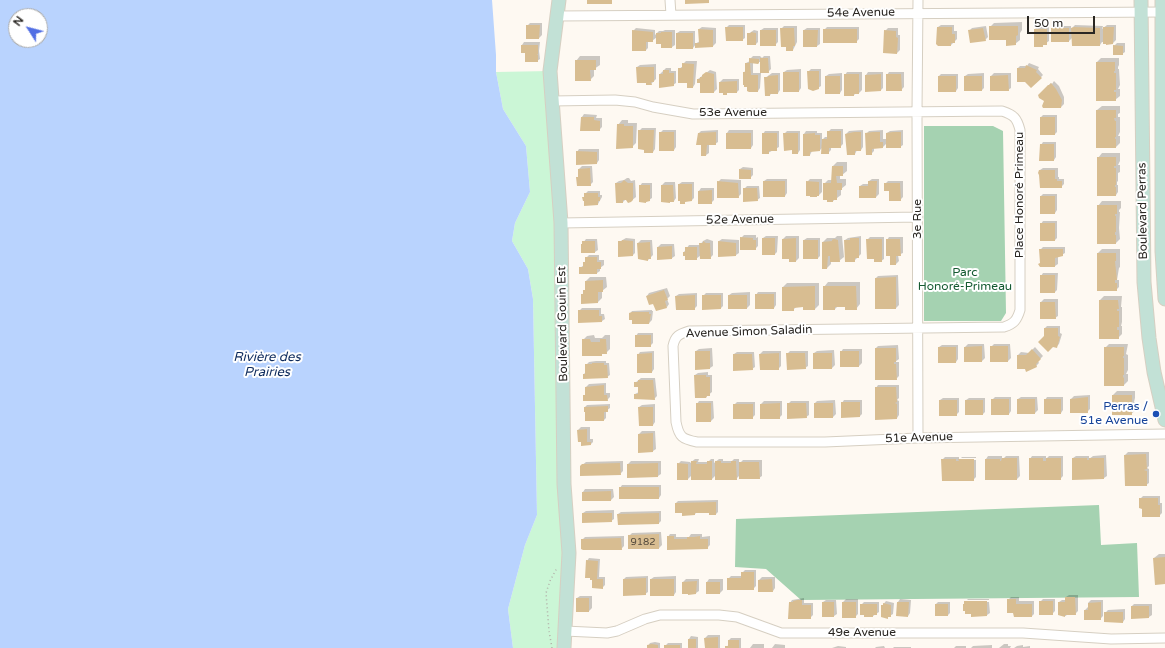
<!DOCTYPE html>
<html>
<head>
<meta charset="utf-8">
<style>
	body { margin:0 }
	#map { position:relative; width:1165px; height:648px; overflow:hidden; background:#fef9f2; font-family:"Varela Round",sans-serif }
	canvas { display:block }
	.north { position:absolute; left:8px; top:8px; width:40px; height:40px; box-sizing:border-box; background:#fff; border:1px solid #aaa9a7; border-radius:50%; rotate:306deg; font-size:11px; font-weight:700; line-height:16px; text-align:center; color:#2a2723 }
	.north::after { content:''; display:block; margin:auto; width:14px; height:18px; background:#526fe4; clip-path:polygon(50% 0,100% 100%,50% 72%,0 100%) }
	.scale { position:absolute; left:1027px; top:16px; width:68px; height:18px; box-sizing:border-box; border:2px solid #2a2723; border-top:0; padding-left:5px; font-size:12px; line-height:14px; white-space:nowrap; color:#2a2723; -webkit-text-stroke:3px #fff; paint-order:stroke }
</style>
</head>
<body>
<div id="map">
<canvas width="1165" height="648"></canvas>
<div class="north">N</div>
<div class="scale">50 m</div>
</div>
<script>
const context = document.querySelector('canvas').getContext('2d');
context.lineJoin = 'round';
function fill(path, color) { context.fillStyle = color; context.fill(path, 'evenodd'); }
function stroke(path, color, width, dash) { context.strokeStyle = color; context.lineWidth = width; context.lineCap = dash ? 'butt' : 'round'; context.setLineDash(dash || []); context.stroke(path); }
function write(font, color, halo, rows, align = 'center') {
  context.font = font + ' "Varela Round",sans-serif'; context.lineWidth = 4; context.setLineDash([]); context.textBaseline = 'middle'; context.strokeStyle = halo; context.fillStyle = color; for (const [text, x, y, turn = 0] of rows) {
    context.save(); context.translate(x, y); context.rotate((+turn || 0) * Math.PI / 180); context.textAlign = isNaN(turn) ? turn : align; if (halo) context.strokeText(text, 0, 0); context.fillText(text, 0, 0); context.restore();
  }
}
const green = new Path2D(`
	M550,71L561,223L564,648H513L508,609L525,545L537,515L533,299L528,269L512,241L515,223L530,192L526,146L503,109L496,72Z`);
const forest = new Path2D(`
	M924,126H993L1003,131L1006,313L1001,321H924Z
	M1099,505L1101,545L1137,543L1139,597L801,600L766,569L735,567L736,519Z`);
const water = new Path2D(`
	M0,0H492L496,55V72L503,109L526,146L530,192L515,223L512,241L528,269L533,299L537,515L525,545L508,609L513,648H0ZM16,16H40V40H16Z`);
const shadow = new Path2D(`
	M1022,22V30L1020,33V40L1015,44L990,27L994,23Z
	M530,23H542V35L539,38L527,26Z
	M729,25H745V38L742,40L726,28Z
	M941,25H954V31H957V39L951,45L938,27Z
	M1075,25L1103,26L1102,29L1107,25H1116V40L1113,43L1102,42L1100,45L1073,37L1069,41L1052,28L1055,26H1071V29Z
	M784,26H797V42L793,50L787,46L781,29Z
	M986,26L988,37L985,40L969,31L972,28Z
	M1038,26L1049,27V41L1042,46H1035V29Z
	M702,27L716,28V43L713,46L696,44L693,48L677,33L680,31H695V44L700,41L699,29Z
	M827,27H859V39L856,42L824,30Z
	M636,28L655,30V35L659,31H663L665,30H675V45L672,47L662,43L657,37L652,41H648V48L646,50L633,31Z
	M764,28H778V42L775,45L761,30Z
	M807,28H820V44L817,46L804,30Z
	M888,28H898V35H900V50L897,53L885,31Z
	M754,30L758,31V42L756,44L748,34Z
	M524,42H540L539,51L540,59L537,61L526,52L522,45Z
	M1117,43H1125V52L1122,54L1114,46Z
	M580,56H600V65L594,69V76L590,80L576,61Z
	M753,56H760L762,58L764,56H770L771,69L768,72L761,62H753V73H761L760,88L758,91L744,72L746,71V63L750,61V59Z
	M1101,58H1119V65L1118,67V69H1119L1120,85L1118,89H1120V96L1115,100L1097,62Z
	M686,61H697L695,84L693,87L679,69L683,66V64Z
	M1029,63L1039,67L1038,69L1043,75L1031,87L1018,68L1020,66H1027Z
	M656,64V79L651,84L637,67L640,65Z
	M666,68H671V71H676V83L673,85L660,74Z
	M801,69V88L799,91L784,72L787,70Z
	M811,69H821V86L818,88L808,72Z
	M710,70L716,72L717,89L714,92L701,82H698V79Z
	M847,72H862V90L859,93H856L854,95L845,75Z
	M868,72H883V88L881,90L866,75Z
	M889,72H904V87L901,90L887,75Z
	M772,73H780V90L778,93H772L770,95L765,78Z
	M842,73V90L840,93L826,76L829,74Z
	M984,73V88L982,90L965,76L968,74Z
	M994,73H1011V88L1008,90L991,76Z
	M941,74H958V88L956,91L939,76Z
	M723,79H739V90L737,92H728L726,94L720,82Z
	M1054,81L1059,86L1064,97V104L1061,107L1045,100L1039,95L1051,83L1052,84Z
	M1102,106H1120V113L1118,114V117H1120V132L1118,136H1120V143L1116,147L1097,110Z
	M584,114L597,115L596,118H602V127L599,130L582,117Z
	M1043,115H1057V132L1055,134L1040,118Z
	M622,120H628V123H637L636,143L632,147L618,125Z
	M642,128H656L655,149L653,152L639,131Z
	M831,129H843V144L840,147H831V150L828,153L823,147L820,150L812,151L810,155L804,134L806,131H817V133H822V140L825,137H828V132Z
	M663,130H676V147L674,150L660,133Z
	M718,130V142L715,144H709V153L706,155L699,133L701,131Z
	M729,130H753V145L751,148L727,133Z
	M863,130V147L861,150H857L855,154L846,134L849,131Z
	M883,130V139H887V133L890,131L903,130V145L900,147L887,143L883,147L874,148V151L871,154L866,134L869,131Z
	M765,131H779V147L768,153L763,134Z
	M787,131H800V150L798,153L793,149L784,134Z
	M1043,142H1056V157L1054,160L1041,145Z
	M579,149H599V160L597,163L577,152Z
	M1102,153H1120V161L1118,165H1120V172L1118,173V181L1117,182V185H1118V192L1116,195L1098,158Z
	M837,162H847V171L842,175H840V179H846V185L841,189V195L833,201L824,184L828,180H832L833,166Z
	M582,166H592L593,182L590,185L579,176V169Z
	M743,167L753,168V175L750,178L740,169Z
	M1043,168H1058V177H1059V179H1064V184L1061,187L1040,170Z
	M627,178H629L631,181L635,180L636,197L631,201L626,199L623,202L616,183L619,181L624,180Z
	M721,179L741,180V194L738,197L718,182Z
	M767,179H787V193L785,196L764,181Z
	M810,179H822V192L819,195L807,182Z
	M872,179H879V194L876,197H860V186L863,184H869V181Z
	M888,181H903V197L900,200L890,190L885,184Z
	M665,182H675L676,198L674,201H662V185Z
	M682,182H694V198L692,200L686,201L684,203L679,184Z
	M642,183H652V198L646,202L640,186Z
	M747,186H759L760,198L757,200L744,189Z
	M701,188H714V200L711,203L699,191Z
	M588,191H600V195H602V197L598,204L585,196V194Z
	M1043,194H1057V210L1055,213L1041,196Z
	M1102,201H1121V208L1119,210V212H1120L1119,228L1120,239L1116,243H1098V206Z
	M1043,221H1057V238L1055,240L1041,224Z
	M744,235H756V238L758,237V246L755,249L741,238Z
	M766,236H778L777,252L775,254L763,238Z
	M786,236H799V258L796,261L783,239Z
	M837,236H842L844,257L839,261H831V264L827,268L823,242L827,238H835Z
	M861,236V254L854,261L845,240L848,238Z
	M870,237H884V259L881,261L875,258L867,240Z
	M889,237H903V253L898,255L899,261L896,264L887,240Z
	M626,238L635,239V253L633,255L619,242Z
	M807,238H820V256L818,258L804,240Z
	M586,239H597L598,250L595,252L583,243Z
	M707,239L713,241V255L710,258L701,255L696,259L684,252L689,245H700L703,241Z
	M722,239L739,240V253L736,255L719,256V241Z
	M641,240H652L653,255L648,260L639,259L638,243Z
	M661,244H674L675,256L672,258L658,247Z
	M1043,247H1065V253L1058,257V264L1055,266L1041,264L1040,250Z
	M1102,249H1120V267L1119,268L1117,280H1119V287L1116,290L1098,253Z
	M589,255H599V260H604V265L600,268V271L597,273L580,268L584,265L586,258Z
	M1043,273H1058L1057,290L1055,292L1041,276Z
	M898,275L899,305L896,308L876,278L878,276Z
	M590,277H606L607,287L602,291V298L598,302L582,295L586,289V281Z
	M828,282H860V304L856,309L846,306H838L835,309L824,287Z
	M787,283H819V305L815,309L804,306H797L793,310L783,287Z
	M667,288L670,296L667,299L669,304L667,307L654,303L647,296L649,293Z
	M750,292V305L747,308L729,295L732,293Z
	M758,292H776V305L774,308L756,295Z
	M697,293V306L694,309L676,296L679,294Z
	M706,293H723V306L721,308L703,296Z
	M1104,296H1122L1121,307H1122V322L1121,326H1122V334L1118,338L1100,300Z
	M1044,299H1058V316L1055,318L1041,302Z
	M582,308H601V314H604L605,319L602,321L579,311Z
	M652,310V311H653L652,320L649,323L633,319L630,314L632,311Z
	M1047,326H1060V333L1062,334L1059,344L1056,347L1045,337V328Z
	M638,333H653V343L650,346L636,336Z
	M594,335L595,338H602L605,335H610V349L606,353L583,340L587,336Z
	M968,344H984L985,358L982,361L965,347Z
	M994,344H1010L1011,358L1008,361H991V347Z
	M1109,344H1128L1126,354L1128,355V370L1126,374H1128V381L1124,385L1105,348Z
	M898,345L899,359L895,362H899V376L896,379L876,348L878,346Z
	M942,345H958V359L956,362L939,347Z
	M1035,347L1043,356L1038,361L1039,363L1036,366L1018,355L1021,352L1029,353Z
	M712,348L713,366L710,368L696,369V351L699,349Z
	M843,349H862V363L859,366H841V352Z
	M834,350L835,365L832,368H814V353L817,351Z
	M654,351V369L652,372L638,355L640,352Z
	M763,351H781V366L778,369L760,354Z
	M790,351H808V366L805,368L787,354Z
	M737,352H754L755,367L752,369L734,354Z
	M596,361H606V363H609L610,375L607,377L584,374L586,372V365L589,362Z
	M708,372V375H712V392L706,397L695,375L698,373Z
	M641,378H655L657,396L654,399L635,394L639,392V386L635,383Z
	M606,383V393H610V397L607,400L584,396L586,394V387L589,384Z
	M878,385H899V398L897,400L899,401V415L897,418L876,388Z
	M1117,391H1135V398L1134,402H1135L1136,410L1131,414L1113,395Z
	M1090,395V409L1087,412L1071,399L1074,396Z
	M995,397H1011V411L1009,414L992,400Z
	M1021,397H1037L1038,410L1035,413L1018,399Z
	M1047,397H1063V410L1061,413L1045,400Z
	M943,398H959V412L956,415L940,400Z
	M969,398H985V412L983,414L966,400Z
	M835,400L836,414L833,417H815V403L817,401Z
	M844,400H862V414L860,416L842,403Z
	M699,401H713L714,418L711,421L697,404Z
	M764,401H782V415L779,418H761V404Z
	M791,401H809V415L806,417L788,404Z
	M737,402H755V415L752,418L734,405Z
	M610,404V408L606,411V418L604,420L585,407L587,405Z
	M655,404V422L653,425L639,407L642,405Z
	M581,427H590V439H593V442L591,444L582,441L578,430Z
	M642,431H655L656,449L653,451L639,452V434Z
	M1128,452H1149V466L1147,468L1149,469V483L1146,485L1125,455Z
	M1106,455L1107,476L1104,478L1073,458L1076,456H1089V459L1093,456Z
	M988,456H1002V460L1006,456H1019L1020,476L1017,479L986,459Z
	M1032,456H1046V459L1049,456H1063V476L1060,479L1030,459Z
	M945,457H959V460H976V477L973,480L942,460Z
	M962,457H976V458H961Z
	M695,459H699L698,462H708L711,459H714V463L719,459H723V461H732L734,459H739V464L743,460H762V476L759,478L740,475L736,479L716,475L712,479L692,475L688,479L678,464L681,461L690,462V463Z
	M623,461V471L620,474L581,466L586,462Z
	M631,461H661V474L658,476L628,464Z
	M622,485H661V495L659,498L620,488Z
	M585,489H613L614,497L611,500L583,492Z
	M1143,496H1160V503H1162V513L1159,516L1143,508L1140,499Z
	M718,500V512L716,514L710,512H697L695,514L676,503L678,501Z
	M614,510V519L611,521L583,513L586,511Z
	M661,511V521L659,523L618,514L621,512Z
	M661,532L662,545L659,548L629,536L632,533Z
	M670,534H676V537H689L691,534H702V537L710,536V545L707,548L668,549V537Z
	M624,536V546L621,549L582,540L585,537Z
	M1159,554H1165V583L1154,558Z
	M589,558L600,559L599,577H605V585L602,588L593,579L587,561Z
	M745,570H756V586L753,589L728,579L731,576H742V573Z
	M648,576V592L645,594L624,579L626,577Z
	M676,576V592L674,595L651,579L654,577Z
	M762,577H775V588L773,591L759,580Z
	M686,579H699V591L696,593L683,582Z
	M709,579H723V590L720,593H707V582Z
	M1069,595H1078V611L1075,614H1067L1066,616L1059,615V602L1062,600H1066V597Z
	M580,596H592V608L589,611L577,598Z
	M1011,597H1019V601H1034V614L1032,616L1008,600Z
	M804,598V603H813V615L810,618L790,603L792,600Z
	M846,599H858V614L855,617L843,602Z
	M900,599L911,600L910,613L908,616L898,602Z
	M968,599H989V600H967Z
	M1043,599H1055V611L1052,614L1040,602Z
	M826,600H836L837,614L834,616L823,602Z
	M1091,600H1103V616L1100,619L1085,610L1088,607V603Z
	M886,601L894,603L893,614L888,617L882,606Z
	M864,602H879V612L873,616L865,614L861,605Z
	M938,602H950V613L948,615L936,604Z
	M965,602H989L990,613L987,615L964,610V604Z
	M1134,604H1152V615L1149,617L1132,618V606Z
	M1125,609V619L1123,622L1105,613L1108,610Z
	M708,635H720V648H706L705,638Z
	M691,636L698,637V648H689V639Z
	M731,638H741V648H726L729,644V640Z
	M655,642L660,643V648H648V646L650,643Z
	M668,643H682V648H665V646Z
	M753,644H764V648H750Z
	M775,644L785,645V648H772Z
	M1004,644H1008V646H1011L1010,648H999Z
	M992,645V648H971L973,646Z
	M1023,645V647L1030,646V648H1014L1017,646Z
	M838,646L846,647V648H832Z
	M884,646L885,648H875L876,647Z
	M956,646H966V648H954Z
	M894,647H911V648H893Z`);
const building = new Path2D(`
	M587,0H612V4H587Z
	M685,0H709V3L685,4Z
	M526,25H540L539,39H526Z
	M989,26H1018V35L1016,36V45L1006,46V40H989Z
	M725,27H743V41H726Z
	M937,27H952V34H955V43H951V46H938L936,44Z
	M1074,27L1100,28V46H1072L1071,28Z
	M1103,27H1114L1113,44L1106,45V44H1103Z
	M780,28H794L795,46H793V51H786V47H781Z
	M983,28L986,41L970,43L968,30Z
	M1051,28H1069V42H1051Z
	M698,29L713,30V47L695,48V43H699Z
	M823,29H857V43H823Z
	M1034,29H1047V45H1043V47H1034Z
	M632,30L653,32V42H646V51H632Z
	M760,30H776V46H760Z
	M803,30H818L817,47H803Z
	M884,30L896,31V37L898,38L897,54L883,53Z
	M661,32H672V48H661V44H656V33H661Z
	M751,32L756,33V45H747V33H751Z
	M676,33H693V49H676Z
	M521,45H538V54H537L538,55V62H525V53H521Z
	M1113,45L1123,46V55H1113Z
	M749,58L759,59V63L758,64L750,63L751,75H758V92H749L747,91V87H744V85H743V72H745V63H749Z
	M760,58H768L769,73H760Z
	M575,60H596V70H590L591,81H575Z
	M1096,62H1115V71H1114V73H1116V90H1114V92H1116V101H1096Z
	M682,63L694,64L693,88H687V83H678V68H682Z
	M1026,65L1037,70L1036,72L1042,78L1031,88L1025,82H1017V68H1025Z
	M636,67H654V82H651L652,85H646V83H637Z
	M663,70H669V73H674V86L659,88V74H663Z
	M807,71H819V89L813,91L808,89Z
	M706,72L714,74V93H700V83H697V79H700V77H702V75Z
	M783,72H799V92H783Z
	M844,74H859V94H854V96H844Z
	M881,74V91L865,92V75Z
	M886,74H901L902,91H886Z
	M778,75V94H770V96H765L764,77H768V76Z
	M1008,75L1009,91H990V76Z
	M825,76H840V94H825Z
	M938,76H956V92H938Z
	M964,76H982V91H964Z
	M737,81V93H727V95H723V93H719V82Z
	M1051,83L1056,89L1062,100L1061,108H1043L1042,106L1044,101L1039,98L1038,95L1048,85H1049Z
	M1096,110H1116V118H1114L1115,121H1116V137H1115V139H1116V148H1096Z
	M581,117H594V120L600,121V131H580Z
	M1040,117H1055V135H1040Z
	M617,124H624V126H633V148L616,149Z
	M638,130H654L653,153H644V150L638,149Z
	M827,131H841V148H829V154H821L822,139H827Z
	M659,132H674V151H659Z
	M716,132V145H707L706,156H701V145H696L698,133Z
	M854,132H861V151H855V155H847L845,134Z
	M873,132H880V142H883V148L872,149V155H866L865,133Z
	M893,132H901V148H886V133Z
	M726,133H751V149H726Z
	M762,133H777V151H769V154H762Z
	M783,133H798V154H792V150L784,151Z
	M815,133V135H820V151L810,152V156H803V134Z
	M1040,144H1054V161H1039Z
	M576,151L597,152V164L576,165Z
	M1097,157H1116V166H1114V168H1116V185H1115V187H1116V196H1097Z
	M832,166H843V176H836L837,183H842V190H837V200H833V202H827V200H823V183H831Z
	M590,168L591,186H577L576,177H578V169Z
	M739,169L751,170V179H739Z
	M1039,170H1055V179H1057V181H1062V188H1040L1039,175L1038,173Z
	M624,180L628,183H633V200L631,202L628,203L626,200H623V203H616L615,183H621Z
	M717,181L738,183L739,198H717Z
	M763,181H785V197H763Z
	M806,181L819,182V196H817V197H810V196H806Z
	M868,181H877L876,198H859V186H868Z
	M884,183H900L901,201H889V191H884Z
	M678,184H692V201L685,202V204H680V201H678Z
	M639,185H650V201L646,202V203L639,202Z
	M661,185H673L674,202H670V203L661,202Z
	M743,188H757L758,201L743,202Z
	M712,190V204H698V191Z
	M584,193H598V197H600V201H598V205L584,206V201H583L582,197H584Z
	M1040,196H1055V214H1040Z
	M1097,205H1117V214H1115V216H1116V232H1115V235H1116V244H1097Z
	M1040,223H1055V241H1040Z
	M740,237L753,238V240H756V250H740Z
	M762,238H775V255H762Z
	M796,238V262H789V259H782V239Z
	M850,238H859V258H855V262H845L844,240H850Z
	M834,239L838,240L840,262H830V256H828L827,269H822V242L832,241V240Z
	M866,239H882V262H874V259H867Z
	M886,239H900L901,256H896V265H890V256H886Z
	M622,240L633,241V256L618,257V241H622Z
	M803,240H818V259H803Z
	M582,241H595V253H581V244H582Z
	M703,241L706,243H710L711,259H700L699,243H703Z
	M718,241L736,243V256L718,257Z
	M650,242L651,259H648V261L638,259L637,243Z
	M672,246V259L657,260V247Z
	M685,247H697V260H685V256H683V252H685Z
	M1039,249H1063V256L1055,258V267H1040L1038,264L1040,263Z
	M1097,253H1116V261H1115L1117,280H1115V283H1117V291H1097Z
	M585,257H597V262H601V269H597V274H579V267H583V262H585Z
	M1040,275H1055V293H1040Z
	M896,277V309H875V278Z
	M603,280V292H598V303L581,304V294H583V290H585V281Z
	M815,286V310H803V307L794,308V311H782V287Z
	M823,286H856L857,310H845V307H835V310H823Z
	M664,290L668,300L665,301L667,308L656,311L653,304L649,305L646,296Z
	M755,294H774V309H755Z
	M695,295V310H676L675,296Z
	M702,295H721V309L702,310Z
	M728,295H747V309H728Z
	M1099,300H1118L1119,309H1117V311H1119V327H1117V330H1119V339H1099Z
	M1040,302H1055L1056,319H1040Z
	M578,310H599V316H602V322L578,323Z
	M632,312H649V314H651L649,324H632V320H629V313Z
	M1044,328H1058V336L1060,337L1057,348L1053,347L1048,352L1038,342L1044,336Z
	M635,335H651V347H635Z
	M582,339H590L591,342H600V339H606L607,354H602V356H582Z
	M982,346V362H964V347Z
	M990,346H1008V362H990Z
	M938,347H956V363H938Z
	M1104,347H1124V356H1123V358H1124V375H1123V377L1124,378V386H1104Z
	M875,348H896V362H894V364H896L897,380H875Z
	M1032,349L1041,359L1036,364L1037,367L1026,372L1025,369H1017V355H1026Z
	M695,351H710V369L695,370Z
	M840,351H859V367H840Z
	M652,353V373H637V354Z
	M779,353V370H760L759,354Z
	M786,353H805L806,369L787,370Z
	M813,353H832V369H813Z
	M733,354H752L753,370L733,371Z
	M592,363H604V365H607L608,378L583,379V374H585V364H592Z
	M694,375H706V377H710V396H707L706,398H695Z
	M638,380H653L655,400L634,399V394H638V387H634V382H638Z
	M604,385V395H607L608,401H583V395H585V387Z
	M875,387H896L897,402L895,403L897,404V419L875,420Z
	M1112,395H1132V403H1130V406H1132V415H1112Z
	M1088,397V413H1070V399Z
	M991,399H1009V415H991Z
	M1017,399H1035V414H1017Z
	M1044,399H1061V414H1044Z
	M939,400H957V416H939Z
	M965,400H983V415H965Z
	M841,402H860V417L841,418Z
	M696,403H711V422H696Z
	M780,403V419H760V404Z
	M787,403H806L807,418L787,419Z
	M814,403H833V418H814Z
	M733,404H753V419H733Z
	M608,406V412H604V421H585V412H584V407Z
	M638,407H653V426H639Z
	M587,429V442H591V445L581,446V442H578L577,430Z
	M653,433V452L638,453V434Z
	M1146,454L1147,469L1144,470L1147,471V486H1125L1124,455Z
	M1002,458H1017V480H985V459H1000V461H1001Z
	M1029,458H1043V461H1046V458H1061V480H1029Z
	M1072,458H1087V460H1089V458H1104V479L1072,480Z
	M941,459H956V461H959L958,459H974V481H942Z
	M691,461H697L696,464H707V461H712V480H691Z
	M715,461H721V463H731V461H736L737,480H715Z
	M739,462H759L760,479H739Z
	M620,463L621,475L580,476V466L582,464Z
	M658,463V477L627,478V464Z
	M677,463L688,464V480H677Z
	M619,487H659V499H619Z
	M611,491V501H582V492Z
	M1139,498H1158V505H1160V517H1142V509L1139,508Z
	M716,502V515H709V513H695V515L682,516V513H675V503Z
	M582,513H612V522L582,523Z
	M659,513V524L618,525L617,514Z
	M659,534V549H628V535Z
	M667,536H674V539H687V537H694L700,536V539H708V549L667,550Z
	M621,538L622,550H583L581,549V539Z
	M1165,557V584L1155,585L1153,558Z
	M586,560L598,561L597,579H603V589L592,588V580H590V578H585Z
	M741,572H754V590H727V578H741Z
	M646,578V595L623,596V579Z
	M650,579H674V596H650Z
	M772,579L773,592H758V580Z
	M697,581L696,594L688,595V594H682V582Z
	M706,582H720V594H706Z
	M1065,597H1075L1076,615H1065V617L1058,615V602H1065Z
	M576,598H589V612H576Z
	M1007,599H1016V604H1032V617H1014L1013,613H1007Z
	M797,600H802V605H811V619H788L789,602H793V601Z
	M964,601H987V616L971,617V614H965V611H963V604H964Z
	M1039,601H1053V615H1039Z
	M822,602H834V617H822Z
	M842,602H856V618H842Z
	M897,602H909L908,617L896,616Z
	M1101,602V620H1084V610H1088V603Z
	M883,603L891,605V617H888V619L881,617V605H883Z
	M860,604H877V615H873V617H864V615H860Z
	M935,604H948V616H935Z
	M1131,606H1149V618L1131,619Z
	M1104,612H1123V623L1104,622Z
	M718,637V648H705L704,638Z
	M688,639H696V648H688Z
	M728,640H739V648H725V646H728Z
	M652,644L658,645V648H647V645Z
	M664,645H680V648H664Z`);
const path = new Path2D(`
	M552,648L549,631L546,593L550,581L557,568`);
const street = new Path2D(`
	M670,0L671,15
	M918,0L917,112L918,438
	M556,16L1165,12
	M552,101L615,100L635,102L653,107L693,114L1002,111C1014,115 1017,118 1020,130V310C1017,320 1014,324 1004,327L689,331C679,334 675,336 673,346L676,422C679,437 682,439 697,442H825L918,438L1165,434
	M561,223L918,217
	M565,631L607,633L617,631L645,619L660,615H719L737,617L781,633H1023L1111,639L1165,638`);
const secondary = new Path2D(`
	M559,0L550,71L561,223L564,484L569,553L564,648
	M1141,0L1144,282L1149,338L1154,372L1165,420
	M1162,0V251L1165,299`);
const markers = [
	[1156,414,4,"#1a4fb4"]
];
const numberNames = [
	["9182",643,542]
];
const streetNames = [
	["54e Avenue",861,13,-1],
	["53e Avenue",733,113],
	["Place Honoré Primeau",1020,195,-90],
	["Boulevard Perras",1143,211,-91],
	["3e Rue",918,219,-90],
	["52e Avenue",740,220,-1],
	["Boulevard Gouin Est",563,324,-91],
	["Avenue Simon Saladin",749,332,-2],
	["51e Avenue",919,438,-2],
	["49e Avenue",862,633]
];
const parkNames = [
	["Parc",965,273],
	["Honoré-Primeau",965,287]
];
const transitNames = [
	["Perras /",1148,407],
	["51e Avenue",1148,421]
];
const waterNames = [
	["Rivière des",267,358],
	["Prairies",267,373]
];
fill(green, '#cbf6d6');
fill(forest, '#a5d2b1');
fill(water, '#b9d3fe');
fill(shadow, '#0003');
fill(building, '#d8bd91');
stroke(street, '#d6cfc2', 11);
stroke(secondary, '#d6cfc2', 15);
stroke(path, '#b1aca6', 1.5, [1, 3]);
stroke(street, '#fff', 9);
stroke(secondary, '#c2e1d6', 13);
for (const [x, y, r, color] of markers) { const dot = new Path2D(); dot.arc(x, y, r, 0, 2 * Math.PI); context.fillStyle = color; context.fill(dot); stroke(dot, '#fff', 1.5); }
write('10px', '#564c3e', null, numberNames);
write('12px', '#2a2723', '#fff', streetNames);
write('12px', '#145a31', '#fff', parkNames);
write('12px', '#164399', '#fff', transitNames, 'right');
write('italic 13px', '#0d2a5c', '#fff', waterNames);
</script>
</body>
</html>
